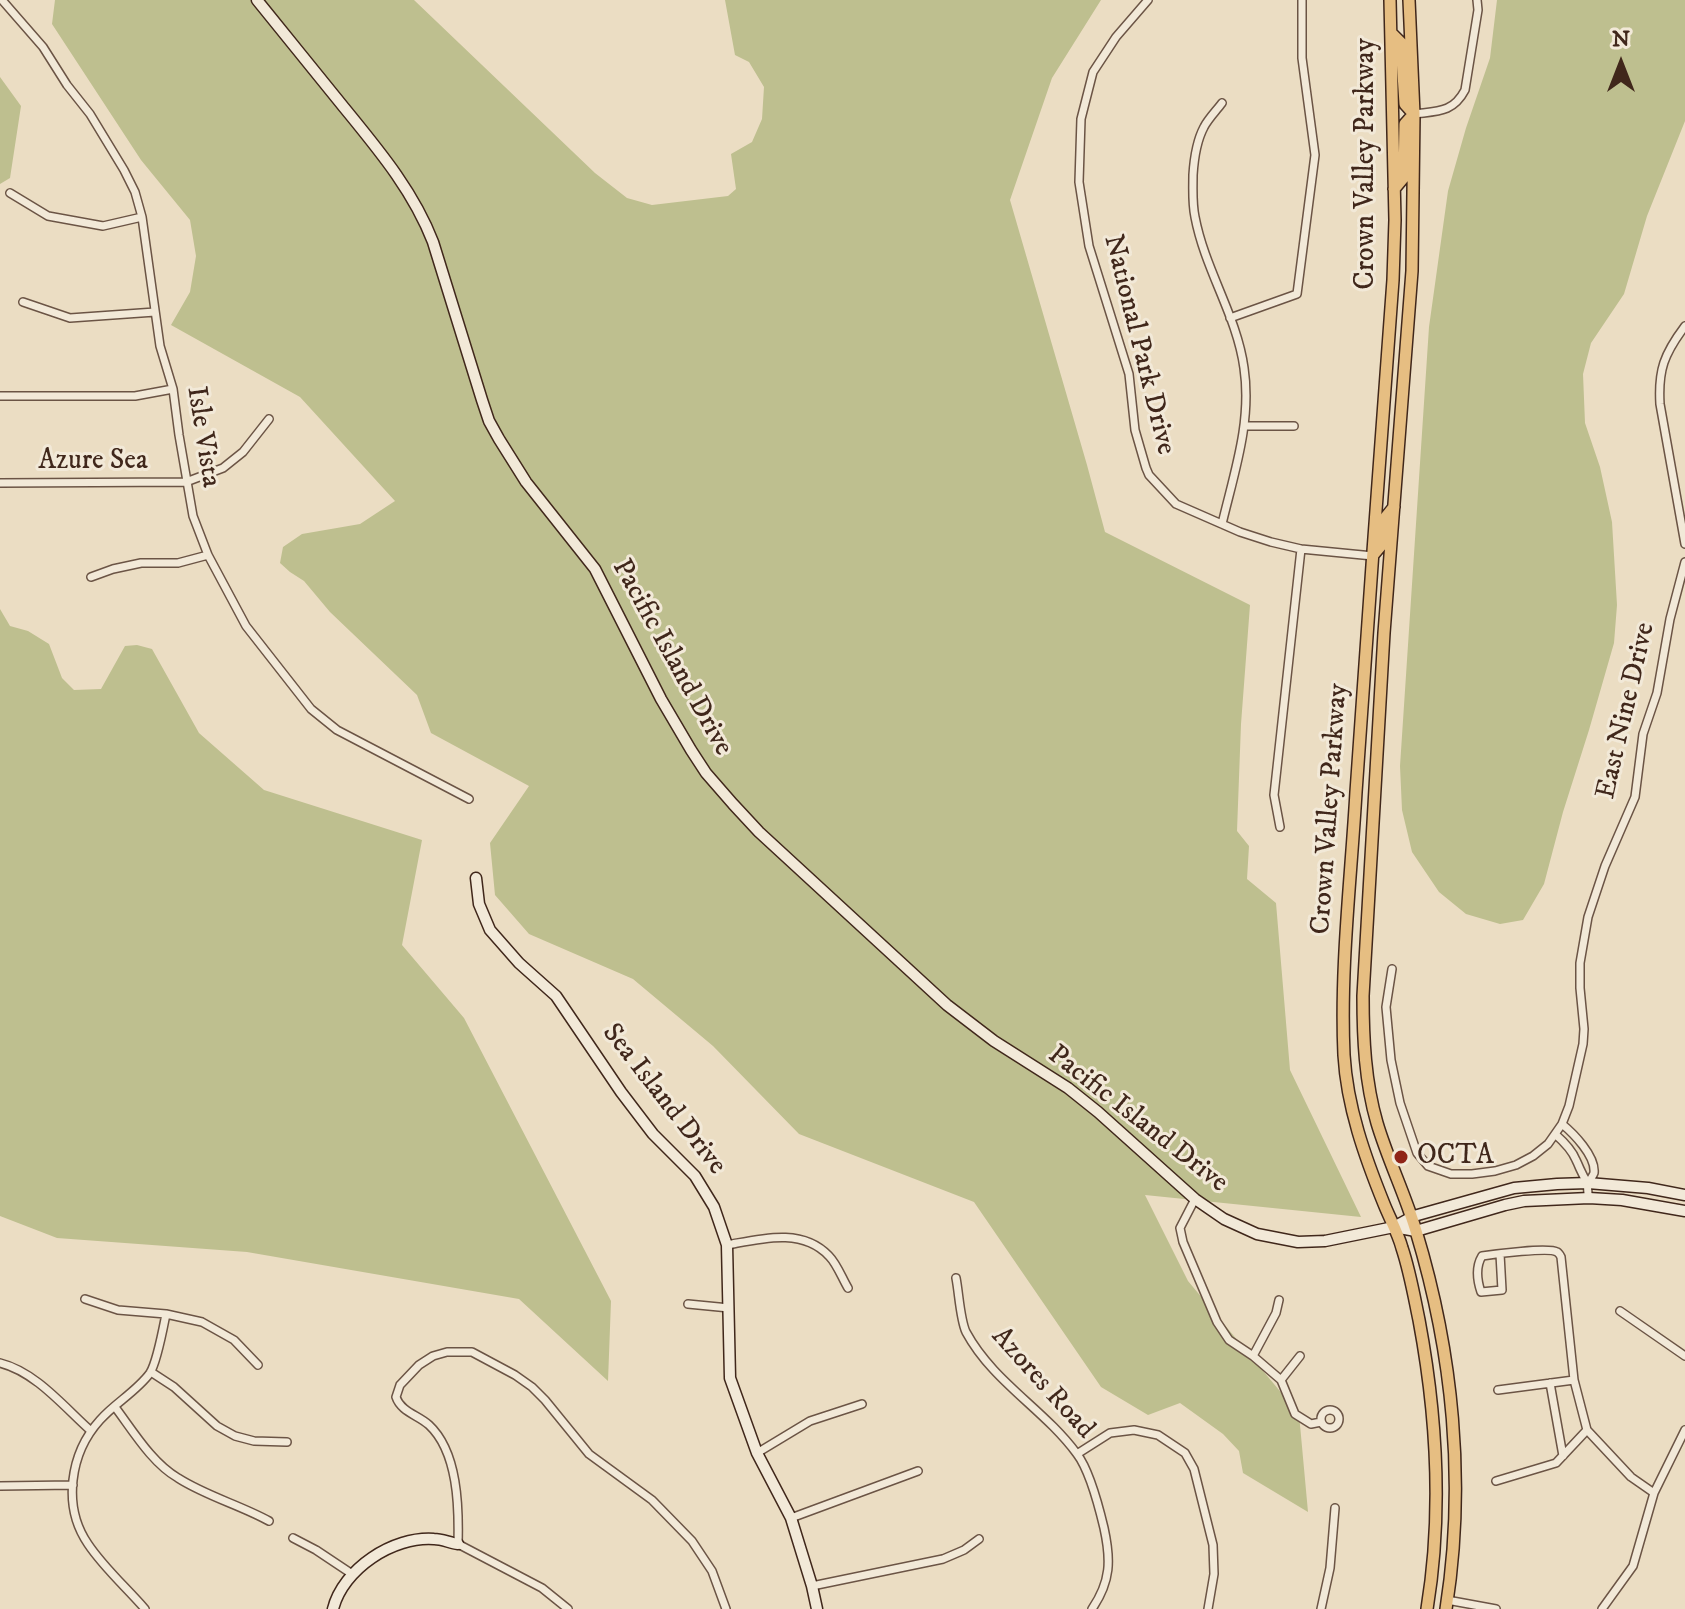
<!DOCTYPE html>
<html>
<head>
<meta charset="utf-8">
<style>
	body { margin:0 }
	#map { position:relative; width:1685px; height:1609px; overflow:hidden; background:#ebddc3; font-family:"IM FELL DW Pica",serif }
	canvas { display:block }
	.north { position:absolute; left:1581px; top:24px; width:80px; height:80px; -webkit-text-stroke:6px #f2e9d8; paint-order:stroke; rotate:0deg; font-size:22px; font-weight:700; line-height:32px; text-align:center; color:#40271b }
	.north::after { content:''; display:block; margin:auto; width:28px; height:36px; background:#40271b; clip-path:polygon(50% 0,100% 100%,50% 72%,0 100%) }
</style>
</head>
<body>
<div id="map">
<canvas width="1685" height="1609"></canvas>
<div class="north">N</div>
</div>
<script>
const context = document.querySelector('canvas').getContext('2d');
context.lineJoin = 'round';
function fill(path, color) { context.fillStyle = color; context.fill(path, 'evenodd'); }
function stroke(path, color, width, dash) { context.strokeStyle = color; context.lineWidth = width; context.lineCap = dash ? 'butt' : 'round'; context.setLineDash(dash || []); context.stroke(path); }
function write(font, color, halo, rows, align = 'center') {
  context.font = font + ' "IM FELL DW Pica",serif'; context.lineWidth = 6; context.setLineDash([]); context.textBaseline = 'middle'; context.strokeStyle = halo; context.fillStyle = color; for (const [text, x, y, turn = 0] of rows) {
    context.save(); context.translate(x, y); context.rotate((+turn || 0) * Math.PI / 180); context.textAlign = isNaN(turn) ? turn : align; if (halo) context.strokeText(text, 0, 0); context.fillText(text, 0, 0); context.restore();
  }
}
const green = new Path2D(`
	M55,0H414L595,173L627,198L652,205L728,196L736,189L731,154L752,142L762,119L764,87L749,62L735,55L725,0H1101L1052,78L1010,200L1087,465L1105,532L1250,605L1241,724L1237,831L1249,846L1247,879L1276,903L1290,1070L1361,1217L1145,1195L1188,1281L1299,1414L1308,1512L1243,1473L1239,1451L1223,1434L1180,1403L1148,1415L1101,1387L974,1202L799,1134L713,1046L633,979L529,934L495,895L490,843L529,786L431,733L417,695L330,612L304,581L290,572L280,563L283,547L302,534L360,524L395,501L300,397L171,325L190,292L196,256L190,220L141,160L52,24Z
	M1497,0H1685V121L1647,216L1624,294L1591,343L1583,374L1585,423L1600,467L1612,522L1617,605L1614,643L1589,730L1563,812L1544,884L1523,920L1500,924L1466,914L1439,892L1412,852L1402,810L1400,766L1429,327L1448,191L1466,128L1490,58Z
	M0,77L21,106L10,178L0,184Z
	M0,609L10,626L28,631L49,644L62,678L74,690L101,689L125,646L137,645L152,649L199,733L264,790L422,840L402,945L464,1018L611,1301L608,1381L519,1299L247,1252L57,1238L0,1216Z`);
const street = new Path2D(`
	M2,0L43,47L67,85L90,114L124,170L135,192L142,217L160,346L173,389L179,435L193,516L208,555L246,626L311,709L337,730L469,799
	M1148,0L1116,37L1093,72L1081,119L1079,182L1089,246L1129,374L1135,430L1146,468L1149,475L1176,504L1240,532L1271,542L1301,549L1373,556
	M1222,103C1216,111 1208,119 1204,127C1196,142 1194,159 1193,175C1193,189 1192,203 1195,217C1205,270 1237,316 1244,368C1252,422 1234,473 1222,524
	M1414,114C1437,111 1453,113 1465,90L1478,10L1477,0
	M10,193L48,216L103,226L142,217
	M23,302L70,318L155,312
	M1230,318L1297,294L1315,155L1302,58V0
	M1685,326C1664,354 1658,370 1660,404L1685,544
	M0,396H135L173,389
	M1245,426H1294
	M0,483L186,482L223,468L243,452L269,419
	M91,577L113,569L141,563H178L208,555
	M1280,827L1274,795L1301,549
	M1392,969L1386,1007L1391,1060L1400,1103L1417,1153L1428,1166L1451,1174H1472L1495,1171L1516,1165L1533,1156L1548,1144L1562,1124L1569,1106L1583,1044L1584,1029L1580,988V963L1588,917L1605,866L1635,797L1643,734L1657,693L1670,619L1685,562
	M1562,1124C1573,1133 1596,1156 1594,1173C1593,1176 1589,1181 1588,1185C1587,1189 1588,1194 1589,1198
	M1555,1134C1563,1141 1572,1150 1576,1160C1581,1170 1581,1174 1588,1183
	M1195,1199L1180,1228L1183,1242L1217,1322L1229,1340L1253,1356L1281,1380L1295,1414L1311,1424L1321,1422
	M727,1245C760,1239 802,1227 829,1256C837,1264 842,1278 848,1288
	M1500,1254L1502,1290L1481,1292C1477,1280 1476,1266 1482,1256C1495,1254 1549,1247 1557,1252C1559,1253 1560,1255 1561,1257L1574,1380L1587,1430L1631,1477L1654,1493
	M956,1278C959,1293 960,1319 966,1332C993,1382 1044,1409 1077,1454C1090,1471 1099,1507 1104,1528C1111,1560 1111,1581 1092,1609
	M85,1299L118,1310L166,1314L202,1322L234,1340L258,1365
	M688,1304L729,1308
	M1620,1311L1685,1356
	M1253,1356L1276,1313L1279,1300
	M0,1363C36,1372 64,1407 91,1431
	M151,1372L174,1387L217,1426L235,1436L254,1441L287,1442
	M1281,1380L1300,1356
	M1550,1383L1563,1456
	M1498,1390L1574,1380
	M115,1407C133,1431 152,1463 178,1478C206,1496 240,1505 269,1521
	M1321 1419a9 9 0 1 1 18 0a9 9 0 1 1-18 0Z
	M757,1453L810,1421L862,1404
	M1077,1454L1110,1433L1134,1430L1158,1435L1185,1453L1194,1469L1213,1545L1214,1574L1208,1609
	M1496,1481L1556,1463L1587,1430
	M0,1486L73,1485
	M791,1518L918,1471
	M293,1538L316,1550L352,1574
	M812,1586L943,1559L964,1550L979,1539
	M1447,1600L1496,1609
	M145,1609C126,1587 104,1568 88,1544C62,1506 70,1453 100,1420C115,1403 137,1391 150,1373C157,1362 163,1329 166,1314
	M568,1609L542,1588L458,1544C459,1507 458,1452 429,1425C418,1415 401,1412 396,1397L400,1385L419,1365L433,1356L447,1352H472L515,1375L532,1387L545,1400L589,1454L652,1500L692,1541L712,1571L726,1609
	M1321,1609L1330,1568L1335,1508
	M1602,1609L1633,1566L1654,1493L1685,1430`);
const secondary = new Path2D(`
	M257,0C285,35 314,70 342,105C377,148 413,190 433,242L482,400L489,421L499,439L526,482L595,569L661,699L691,750L706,773L733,804L759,832L947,1005L994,1041L1068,1088L1098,1112L1195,1199L1224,1219L1257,1234L1298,1242L1325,1241L1394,1227L1416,1231L1505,1205L1524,1201L1589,1198L1622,1200L1685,1211
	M476,878L479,904L490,930L519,963L556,996L621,1092L653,1134L695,1176L714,1207L727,1245L730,1378L757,1453L791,1518L812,1586L817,1609
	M1394,1227L1414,1216L1514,1188L1557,1184L1588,1183L1648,1188L1685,1195
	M333,1609C343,1569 393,1536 434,1539C442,1539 450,1543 458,1544`);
const primary = new Path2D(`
	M1390,0L1395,220L1393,280C1381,451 1367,621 1356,792C1351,879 1340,968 1344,1055C1347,1107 1365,1157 1384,1204C1390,1219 1398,1233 1402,1248C1410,1272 1414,1296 1419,1320C1437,1416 1443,1512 1427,1609
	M1409,0L1414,114L1412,271L1384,633L1363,996C1363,1038 1365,1082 1377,1123C1388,1160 1405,1194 1416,1231C1453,1353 1466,1483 1446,1609
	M1392,34L1401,43L1405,104L1414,114
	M1394,189L1404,177L1405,124L1414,114
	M1373,555L1384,542L1386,517L1394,507`);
const markers = [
	[1401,1157,8,"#8f2418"]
];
const streetNames = [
	["Crown Valley Parkway",1367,164,-90],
	["National Park Drive",1138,345,76],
	["Isle Vista",202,437,81],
	["Azure Sea",93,462],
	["Pacific Island Drive",671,658,61],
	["East Nine Drive",1627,711,-77],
	["Crown Valley Parkway",1331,809,-86],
	["Sea Island Drive",663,1100,52],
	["Pacific Island Drive",1137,1120,38],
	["Azores Road",1042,1384,48]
];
const poiNames = [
	["OCTA",1417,1157]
];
fill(green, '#bebf8f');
stroke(street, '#6b5445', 10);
stroke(secondary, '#40271b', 13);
stroke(primary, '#40271b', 14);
stroke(street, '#f2e9d8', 7);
stroke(secondary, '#f2e9d8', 10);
stroke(primary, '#e6be82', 11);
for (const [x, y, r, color] of markers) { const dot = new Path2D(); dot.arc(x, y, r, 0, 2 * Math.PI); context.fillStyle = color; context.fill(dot); stroke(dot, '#f2e9d8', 3); }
write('28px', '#40271b', '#f2e9d8', streetNames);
write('28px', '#40271b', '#f2e9d8', poiNames, 'left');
</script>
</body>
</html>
